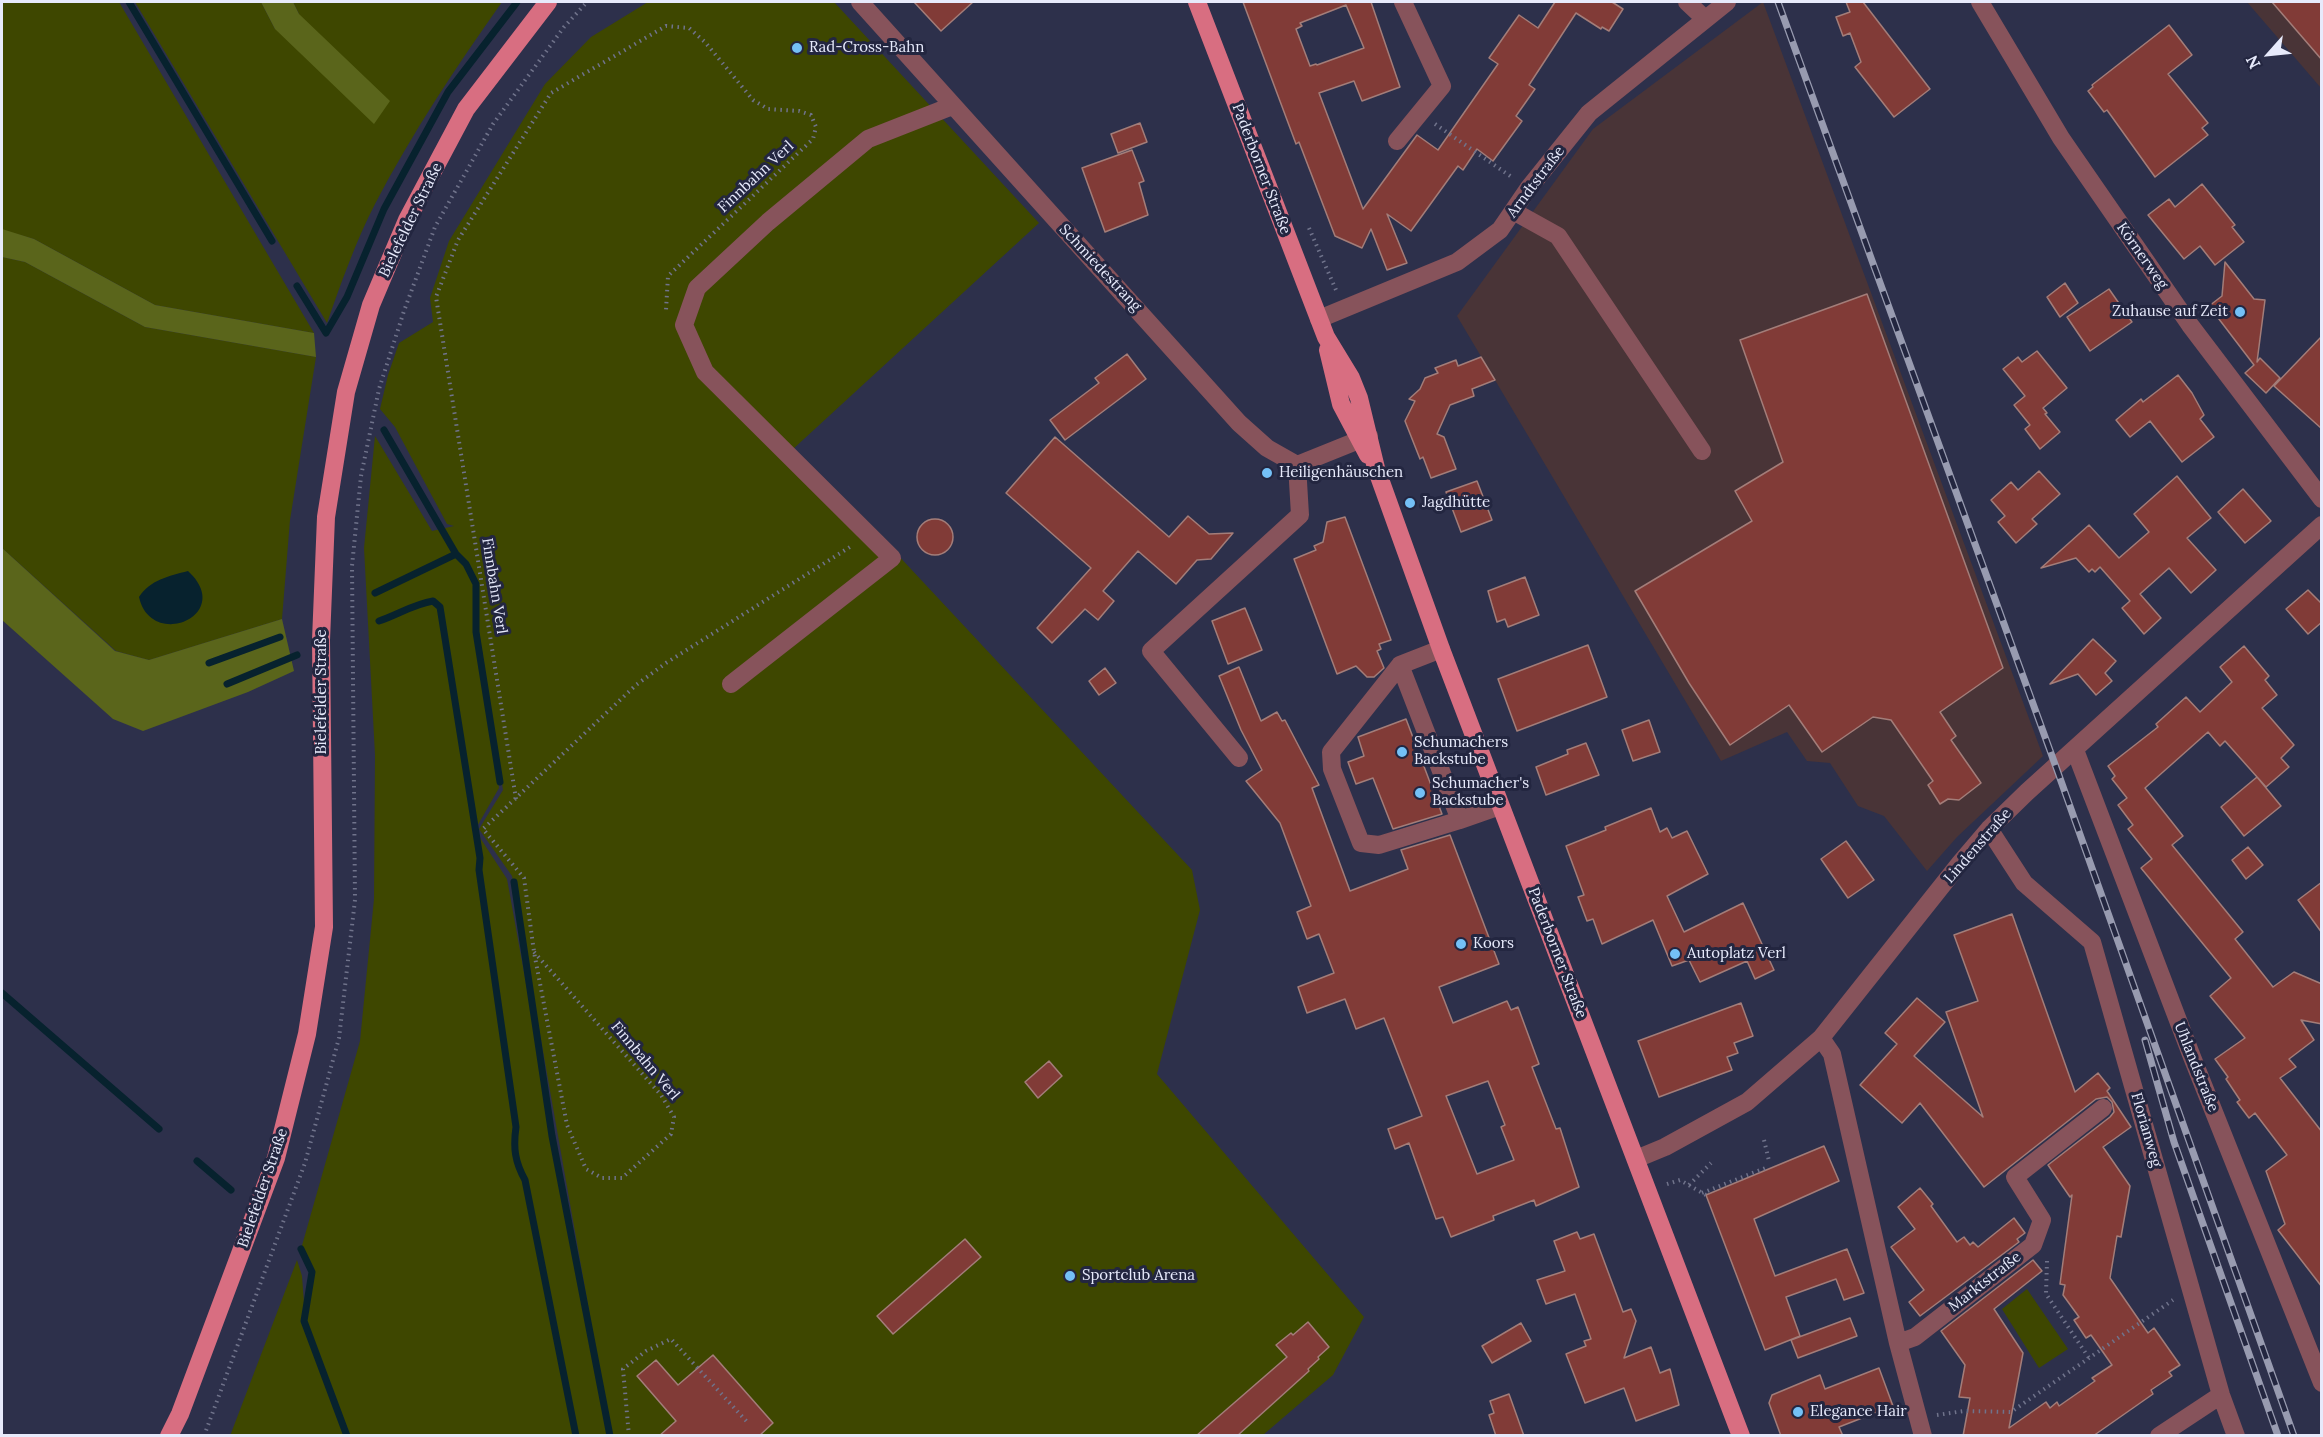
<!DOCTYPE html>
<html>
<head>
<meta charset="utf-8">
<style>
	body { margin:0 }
	#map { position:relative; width:2323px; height:1437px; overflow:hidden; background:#2d304b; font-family:Lora,serif }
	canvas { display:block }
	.frame { position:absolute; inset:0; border:3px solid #e7eafb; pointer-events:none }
	.north { position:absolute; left:2239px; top:24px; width:60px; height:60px; -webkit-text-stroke:4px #232640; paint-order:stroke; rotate:243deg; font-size:16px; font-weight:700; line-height:24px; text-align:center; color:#e7eafb }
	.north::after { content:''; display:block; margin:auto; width:21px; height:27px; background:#e7eafb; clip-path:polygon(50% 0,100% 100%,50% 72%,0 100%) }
</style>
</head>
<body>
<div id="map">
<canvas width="2323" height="1437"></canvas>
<div class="frame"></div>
<div class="north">N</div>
</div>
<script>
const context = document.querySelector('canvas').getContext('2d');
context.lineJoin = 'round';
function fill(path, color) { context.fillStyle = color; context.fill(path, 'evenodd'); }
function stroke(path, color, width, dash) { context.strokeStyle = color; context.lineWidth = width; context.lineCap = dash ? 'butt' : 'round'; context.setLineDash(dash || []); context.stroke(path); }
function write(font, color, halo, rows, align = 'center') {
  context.font = font + ' Lora,serif'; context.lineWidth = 6; context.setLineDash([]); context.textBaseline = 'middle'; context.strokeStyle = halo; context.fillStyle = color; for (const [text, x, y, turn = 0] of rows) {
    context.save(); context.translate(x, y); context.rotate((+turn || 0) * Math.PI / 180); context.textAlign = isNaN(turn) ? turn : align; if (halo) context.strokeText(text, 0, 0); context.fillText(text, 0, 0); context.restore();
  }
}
const industrial = new Path2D(`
	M1763,2L2043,756L1957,837L1927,871L1884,816L1858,806L1830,763L1807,761L1787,732L1721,761L1457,316L1593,129Z
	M2247,2H2321V88Z`);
const green = new Path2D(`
	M2,2H119L314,333L155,305L34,239L2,230Z
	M135,2H261L275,29L299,14L293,2H502C456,67 412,133 375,204C356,241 341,283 327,323Z
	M648,2H834L1039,223L792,450L896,553L1192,870L1200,910L1157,1074L1364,1317L1333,1375L1263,1435H611L512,876L479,829L503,790L472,585L499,788L475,830L507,879L608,1435L230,1436L297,1260L302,1276L305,1317L312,1273L301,1249L360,1041L374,899L375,755L364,548L375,436L432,531L454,526L447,524L395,427L380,409L388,375L399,343L433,322L430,298L449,241L545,84L591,37Z
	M2,257L25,262L145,327L316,357L290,520L282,619L149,660L116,651L2,548Z
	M2027,1289L2068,1349L2039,1368L2002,1309Z`);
const forest = new Path2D(`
	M261,2H293L299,14L390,101L374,124L275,29Z
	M2,229L34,239L155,305L314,333L316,357L145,327L25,262L2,257Z
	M2,548L115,651L149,660L282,619L294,671L248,692L143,731L113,719L2,620Z`);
const water = new Path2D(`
	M188,571C236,615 151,651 139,597C150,580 169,576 188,571Z`);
const stream = new Path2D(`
	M129,2L272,241
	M297,286L326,333L347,297L384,209L448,92L517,2
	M384,430L456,554L466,564L476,584V632L500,782
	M375,593L456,554
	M379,621C397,615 414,604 433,601L440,607L480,858L479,870L516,1127C513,1148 515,1162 525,1180L576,1436
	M209,663L280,637
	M227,684L297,655
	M514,882L552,1136L610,1436
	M2,993L159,1129
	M197,1161L231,1190
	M301,1249L312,1272L304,1321L347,1436`);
const building = new Path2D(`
	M914,2H973L941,31Z
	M1243,2H1371L1400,87L1362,101L1354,81L1319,93L1363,209L1417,135L1438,150L1498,64L1489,58L1519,15L1538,28L1555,2H1612L1623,9L1609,31L1602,27L1601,29L1576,13L1529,85L1535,89L1516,116L1522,121L1493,161L1477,149L1463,170L1458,166L1411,231L1387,214L1407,263L1387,270L1371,229L1362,248L1335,236L1299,142L1296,144ZM1346,5L1364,48L1317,65L1316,64L1310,66L1296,29L1302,26L1300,23Z
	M1846,2H1863L1930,89L1894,117L1855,67L1861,62L1850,33L1843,36L1836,17L1850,12Z
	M2272,2H2322V60Z
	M2169,25L2192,55L2168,74L2208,123L2202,128L2208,135L2155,177L2107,110L2104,112L2088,91L2093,87L2092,85Z
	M1140,123L1147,142L1118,153L1111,134Z
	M1132,150L1144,181L1139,183L1148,215L1105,232L1082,168Z
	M2202,184L2235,225L2232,227L2244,242L2215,265L2200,246L2184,259L2148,215L2169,199L2175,207Z
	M2225,262L2254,299L2265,300L2257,362L2260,358L2280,378L2266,393L2245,373L2254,365L2209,306L2222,296Z
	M2065,283L2078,303L2060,317L2047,297Z
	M2109,289L2132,322L2090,351L2067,317Z
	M1867,294L2003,668L1940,712L1956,736L1951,740L1981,783L1959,800L1948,799L1940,804L1928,785L1933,781L1891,720L1873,717L1822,752L1789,705L1730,745L1689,683L1635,591L1752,521L1735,491L1783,462L1740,340Z
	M2322,336V429L2274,386Z
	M2037,351L2067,388L2043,408L2047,413L2045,414L2060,432L2040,449L2025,429L2030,425L2014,405L2025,396L2003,369L2018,357L2022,362Z
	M1127,354L1146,379L1065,440L1050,420L1099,383L1095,378Z
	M1481,357L1495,380L1472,389L1474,396L1450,405L1437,434L1444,437L1456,469L1431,478L1423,457L1420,459L1405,421L1415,401L1409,399L1420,389L1425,378L1438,373L1435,368L1456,360L1458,366Z
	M2178,375L2192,393L2204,415L2200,419L2214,437L2182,462L2150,421L2130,437L2116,420L2141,399L2143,402Z
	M1055,437L1169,537L1188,516L1209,534L1233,533L1211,559L1197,560L1176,584L1138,551L1103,591L1114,601L1098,620L1085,609L1052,643L1037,628L1091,568L1006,493Z
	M2039,471L2060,494L2032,519L2037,524L2016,543L1998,522L2005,516L1991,500L2011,482L2018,490Z
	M2177,476L2211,518L2187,538L2216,570L2191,593L2169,568L2140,594L2161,618L2144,634L2122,608L2130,601L2100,567L2095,572L2092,569L2089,572L2076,558L2041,568L2089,525L2119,558L2149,532L2134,514Z
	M1477,481L1492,520L1461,532L1446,492Z
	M2243,489L2271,521L2245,543L2218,512Z
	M1345,517L1391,640L1379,644L1381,649L1377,651L1384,668L1374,677H1367L1356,666L1337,674L1294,559L1316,550L1314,546L1323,542L1327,522Z
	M917 537a18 18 0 1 1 36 0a18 18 0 1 1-36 0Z
	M1525,577L1539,615L1508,627L1505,619L1497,622L1488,591Z
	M2308,590L2322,604V622L2308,634L2286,609Z
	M1245,608L1262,650L1228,664L1212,621Z
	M2093,639L2116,661L2105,673L2112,681L2096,695L2078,674L2050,684Z
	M1588,645L1607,697L1517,731L1498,679Z
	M2244,646L2269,676L2265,680L2277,695L2262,708L2294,745L2281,758L2289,767L2266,787L2225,741L2220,746L2208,732L2145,788L2183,836L2172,845L2243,932L2235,939L2273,987L2294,972L2322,984V1024L2301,1020L2314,1040L2289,1059L2296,1067L2280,1078L2322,1132V1287L2278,1230L2285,1224L2266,1171L2287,1155L2255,1113L2249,1118L2237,1102L2240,1100L2226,1079L2228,1077L2215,1059L2245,1038L2210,996L2231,978L2141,868L2152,859L2128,829L2133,825L2118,805L2127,798L2112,779L2115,776L2108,766L2158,727L2156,724L2186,697L2200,712L2232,682L2220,667Z
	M1239,667L1261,721L1277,712L1282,721L1285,720L1319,785L1312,788L1350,891L1408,869L1401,850L1450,835L1499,964L1439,987L1453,1023L1507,1001L1511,1010L1518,1007L1539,1064L1532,1067L1556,1129L1560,1128L1579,1187L1536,1206L1534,1200L1493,1216L1494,1220L1451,1237L1443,1217L1436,1219L1409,1143L1395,1149L1388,1129L1422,1116L1384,1018L1356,1029L1345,999L1307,1013L1298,987L1334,973L1319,934L1307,939L1297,912L1311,906L1280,823L1246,781L1262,770L1241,730L1219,676ZM1488,1081L1505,1125L1501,1127L1514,1160L1477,1174L1446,1096Z
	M1105,668L1116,683L1099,695L1089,681Z
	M1406,719L1442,814L1393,829L1373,778L1356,784L1348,762L1364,756L1358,737Z
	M1649,720L1660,752L1633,761L1622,730Z
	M1586,743L1599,775L1546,795L1536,767L1568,754L1567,750Z
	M2257,777L2281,806L2244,836L2221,807Z
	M1651,808L1660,832L1667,828L1672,838L1687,831L1708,874L1667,896L1684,932L1743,903L1774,970L1755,979L1747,961L1700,982L1689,960L1672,966L1653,920L1602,944L1593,919L1587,921L1578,897L1584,895L1566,846L1606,830L1605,827Z
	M1846,841L1874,880L1848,898L1821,859Z
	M2248,847L2263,865L2246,879L2232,860Z
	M2322,882V933L2298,900Z
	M2012,914L2075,1092L2098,1073L2110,1088L2107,1091L2131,1127L2103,1147L2130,1186L2121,1237L2117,1236L2110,1278L2148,1333L2154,1328L2180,1365L2169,1372L2172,1376L2151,1390L2153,1394L2093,1436H1963L1970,1398L1959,1397L1965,1365L1941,1331L2033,1260L2042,1271L1994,1309L2023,1353L2009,1428L2046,1402L2050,1408L2057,1402L2059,1406L2095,1381L2092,1378L2112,1365L2091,1335L2086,1338L2074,1320L2079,1317L2063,1295L2065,1285L2060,1284L2072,1195L2070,1197L2048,1165L2110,1117L2114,1112L2112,1102L2107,1097L2096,1099L1984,1187L1920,1103L1902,1123L1860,1085L1897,1044L1885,1033L1917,998L1945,1022L1914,1056L1983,1117L1946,1012L1978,1001L1954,935Z
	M1741,1003L1753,1036L1734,1043L1738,1053L1727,1057L1732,1070L1659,1097L1638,1041Z
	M1049,1061L1062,1076L1038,1098L1025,1082Z
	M1824,1146L1839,1181L1754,1219L1775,1276L1847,1249L1864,1293L1844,1300L1836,1279L1786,1297L1800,1336L1765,1350L1706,1195Z
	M1920,1188L1933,1204L1931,1206L1957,1242L1964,1237L1970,1245L1973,1242L1978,1247L2014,1218L2025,1233L2017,1239L2019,1242L1920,1316L1909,1302L1924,1290L1891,1247L1915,1229L1898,1207Z
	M1577,1232L1580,1239L1594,1234L1623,1312L1631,1309L1636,1321L1624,1358L1651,1347L1660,1373L1670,1369L1679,1405L1636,1421L1624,1388L1585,1403L1566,1354L1586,1346L1584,1341L1591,1339L1575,1294L1546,1304L1537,1280L1565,1271L1554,1241Z
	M965,1239L981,1257L893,1334L877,1316Z
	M1850,1318L1857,1336L1798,1358L1791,1340Z
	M1308,1322L1329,1347L1318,1357L1319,1359L1308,1369L1309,1371L1237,1436H1196L1287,1357L1276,1345L1291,1333L1293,1335Z
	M1521,1323L1531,1341L1492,1363L1482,1346Z
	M713,1355L773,1423L759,1436H659L676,1421L637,1376L656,1360L678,1385Z
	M1879,1368L1893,1406L1839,1427L1843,1436H1781L1769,1403L1772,1395L1820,1375L1825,1389Z
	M1509,1394L1524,1436H1496L1489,1415L1494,1413L1490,1401Z`);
const path = new Path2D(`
	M1435,124L1513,178
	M1309,228L1336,290
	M516,799L436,297L458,240L551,93L666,26L689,28L705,42L753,100L768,109L799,111L811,115L816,127L813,139L668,276L666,310
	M534,952L661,1095L674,1117L671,1134L622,1178H602L586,1169L567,1125L534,952L524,878L483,829L636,685L666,663L850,547V543
	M1764,1140L1769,1161
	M1667,1184L1680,1180L1706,1195
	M1689,1185L1711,1163
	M1702,1193L1768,1167
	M2047,1261L2046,1294L2089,1358
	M1937,1415L1964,1411L2011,1412L2173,1300
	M204,1436L305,1163L339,1038L355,900L352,566L361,476L379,389L404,311L435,227L493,124L564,27L587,2
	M629,1436L623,1369L646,1351L671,1339L749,1424`);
const minor = new Path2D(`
	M860,2L1239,423L1267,448L1297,465L1369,436
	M1687,2L1704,18
	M1980,2L2061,138L2190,325L2322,499
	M1397,141L1442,86L1403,2
	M1513,211L1558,236L1702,451
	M1319,319L1457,262L1500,230L1528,189L1589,113L1727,2
	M1441,649L1400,665L1460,820L1500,806
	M1400,665L1331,752L1332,769L1361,843L1379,845L1460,820
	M731,684L892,558L705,372L684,325L697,288L768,222L868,139L952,106
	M2075,750L2192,1057L2322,1383
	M1239,758L1151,651L1300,515L1297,465
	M1989,829L2024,883L2092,942L2221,1395L2236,1436
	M1821,1038L1832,1054L1898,1343L1923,1436
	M1636,1159L1665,1147L1747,1102L1821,1038L1960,863L1989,829L2027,792L2322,525
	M1898,1343L1915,1337L2033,1245L2042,1220L2015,1177L2103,1108
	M2159,1436L2221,1395`);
const major = new Path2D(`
	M1197,2L1326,337L1351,378L1359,398L1376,468L1441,649L1741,1436
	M1328,350L1341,404L1368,455
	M169,1436L180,1414L276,1158L307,1034L324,927L321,640L326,517L346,392L371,305L407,220L466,109L548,2`);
const rail = new Path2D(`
	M1778,2L2056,767L2294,1436
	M2145,1040L2174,1142L2278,1436`);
const markers = [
	[797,48,6,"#74c0f6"],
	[2240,312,6,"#74c0f6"],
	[1267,473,6,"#74c0f6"],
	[1410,503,6,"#74c0f6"],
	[1402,752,6,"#74c0f6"],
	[1420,793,6,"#74c0f6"],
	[1461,944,6,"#74c0f6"],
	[1675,954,6,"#74c0f6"],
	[1070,1276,6,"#74c0f6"],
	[1798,1412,6,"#74c0f6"]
];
const poiNames = [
	["Rad-Cross-Bahn",809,48],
	["Zuhause auf Zeit",2228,312,"right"],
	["Heiligenhäuschen",1279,473],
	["Jagdhütte",1422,503],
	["Schumachers",1414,743],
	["Backstube",1414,760],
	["Schumacher's",1432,784],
	["Backstube",1432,801],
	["Koors",1473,944],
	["Autoplatz Verl",1687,954],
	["Sportclub Arena",1082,1276],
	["Elegance Hair",1810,1412]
];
const streetNames = [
	["Paderborner Straße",1261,169,69],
	["Finnbahn Verl",756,177,-43],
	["Arndtstraße",1536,182,-53],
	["Bielefelder Straße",411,220,-64],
	["Körnerweg",2142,256,55],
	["Schmiedestrang",1100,268,47],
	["Finnbahn Verl",494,586,81],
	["Bielefelder Straße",322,692,-90],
	["Lindenstraße",1978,846,-49],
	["Paderborner Straße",1557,953,69],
	["Finnbahn Verl",645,1061,50],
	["Uhlandstraße",2196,1067,68],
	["Florianweg",2146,1130,74],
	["Bielefelder Straße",263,1188,-71],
	["Marktstraße",1985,1282,-38]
];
fill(industrial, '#493437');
fill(green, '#3e4700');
fill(forest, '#5a651b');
fill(water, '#07222e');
stroke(stream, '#07222e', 7);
fill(building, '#813b37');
stroke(building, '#a37d79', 1.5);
stroke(path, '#70738b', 4, [1.5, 4.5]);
stroke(minor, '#87535b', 18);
stroke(major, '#d86e81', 18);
stroke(rail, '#989bb0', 7);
stroke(rail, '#232640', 4.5, [14]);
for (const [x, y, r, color] of markers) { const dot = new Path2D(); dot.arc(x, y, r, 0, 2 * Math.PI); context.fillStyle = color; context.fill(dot); stroke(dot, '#232640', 2); }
write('15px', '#e7eafb', '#232640', poiNames, 'left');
write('15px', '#e7eafb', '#232640', streetNames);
</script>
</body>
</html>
